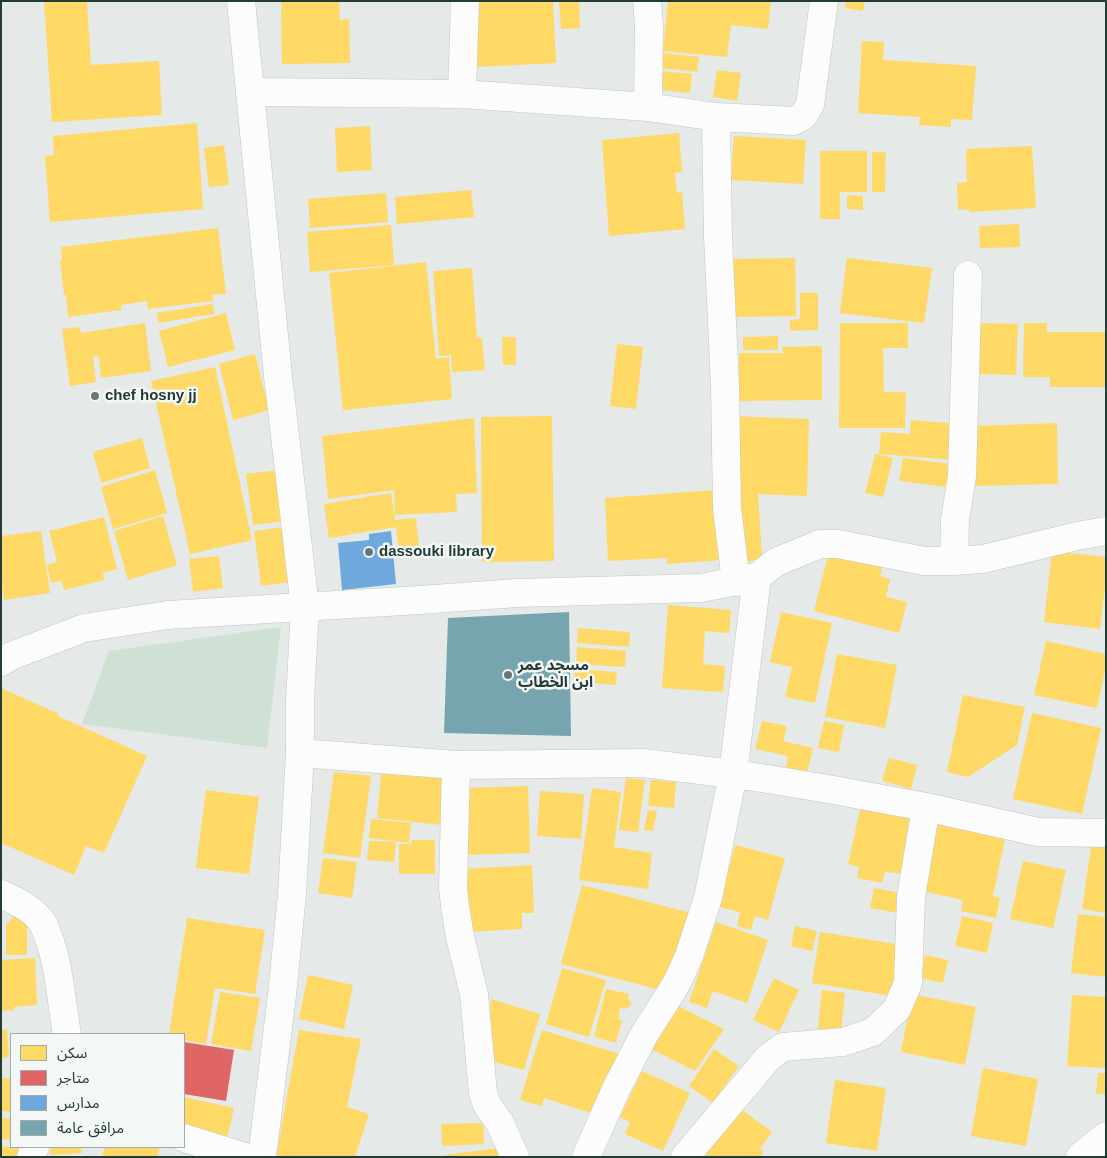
<!DOCTYPE html>
<html>
<head>
<meta charset="utf-8">
<style>
	body { margin:0 }
	#map { position:relative; width:1107px; height:1158px; overflow:hidden; background:#e5e9e7; font-family:Arial,"Noto Sans Arabic",sans-serif }
	canvas { display:block }
	.frame { position:absolute; inset:0; border:2px solid #243b36; pointer-events:none }
	.legend { position:absolute; left:10px; top:1033px; width:175px; height:115px; box-sizing:border-box; background:#f3f8f6; border:1px solid #a0aca9; margin:0; padding:6px 9px; list-style:none; font-size:15px; color:#243b36 }
	.legend li { display:flex; align-items:center; gap:10px; height:25px }
	.legend b { width:25px; border:1px solid #a0aca9 }
</style>
</head>
<body>
<div id="map">
<canvas width="1107" height="1158"></canvas>
<div class="frame"></div>
<ul class="legend">
<li><b style="height:14px;background:#ffd966"></b>سكن</li>
<li><b style="height:14px;background:#e06666"></b>متاجر</li>
<li><b style="height:14px;background:#6fa8dc"></b>مدارس</li>
<li><b style="height:14px;background:#76a5af"></b>مرافق عامة</li>
</ul>
</div>
<script>
const context = document.querySelector('canvas').getContext('2d');
context.lineJoin = 'round';
function fill(path, color) { context.fillStyle = color; context.fill(path, 'evenodd'); }
function stroke(path, color, width, dash) { context.strokeStyle = color; context.lineWidth = width; context.lineCap = dash ? 'butt' : 'round'; context.setLineDash(dash || []); context.stroke(path); }
function write(font, color, halo, rows, align = 'center') {
  context.font = font + ' Arial,"Noto Sans Arabic",sans-serif'; context.lineWidth = 5; context.setLineDash([]); context.textBaseline = 'middle'; context.strokeStyle = halo; context.fillStyle = color; for (const [text, x, y, turn = 0] of rows) {
    context.save(); context.translate(x, y); context.rotate((+turn || 0) * Math.PI / 180); context.textAlign = isNaN(turn) ? turn : align; if (halo) context.strokeText(text, 0, 0); context.fillText(text, 0, 0); context.restore();
  }
}
const green = new Path2D(`
	M281,627L267,748L82,724L109,651Z`);
const homes = new Path2D(`
	M44,1H87L91,65L159,61L162,115L52,122Z
	M281,1H339L340,20L349,19L350,63L282,64Z
	M474,1H553L556,63L477,67Z
	M579,1L580,28L561,29L559,2Z
	M668,1H771L768,29L731,25L727,57L663,51Z
	M846,1H865L863,11L845,8Z
	M862,41L884,42L883,60L976,66L972,120L951,119V127L919,125L920,117L858,113Z
	M663,53L699,57L697,72L661,68Z
	M717,70L741,73L737,101L713,97Z
	M661,71L692,74L690,93L659,90Z
	M197,123L203,209L50,222L45,156L54,155L53,136Z
	M370,126L372,170L337,172L335,128Z
	M679,133L682,172L675,173L677,193L682,192L685,229L609,236L602,140Z
	M734,136L806,140L803,184L731,180Z
	M224,145L229,185L209,187L204,148Z
	M1032,146L1036,208L969,212V209L958,210L957,183L967,182L966,149Z
	M820,151H867V192H840V219H820Z
	M872,152H886L885,192H872Z
	M471,190L474,217L397,224L395,197Z
	M386,193L388,222L310,228L308,199Z
	M847,195L863,196V210L847,209Z
	M1019,224L1020,247L980,248L979,226Z
	M391,225L394,265L310,272L307,232Z
	M218,228L226,294L212,295L213,301L148,309L147,301L121,305V310L68,317L66,295H64L60,260H62L61,247Z
	M795,258L796,316L732,317L731,259Z
	M847,258L932,268L924,323L840,313Z
	M426,262L436,359L449,357L452,399L343,410L329,273Z
	M472,268L477,338H482L485,370L452,372L451,355L439,356L433,271Z
	M800,293H818V330L790,331V320L800,319Z
	M213,304L214,314L158,323L157,313Z
	M226,313L235,350L168,367L159,331Z
	M145,323L151,371L101,378L99,356L93,357L96,382L70,386L62,329L80,327L81,333Z
	M840,323H908V348H883L884,392H906L905,428H839Z
	M977,323L1018,324L1016,375L975,374Z
	M1024,323H1047V332H1106V387H1050V377H1023Z
	M778,336V350H743V337Z
	M502,337H516V365H503Z
	M617,344L643,347L636,409L610,406Z
	M822,346V400L739,401V353H783L782,347Z
	M255,354L269,410L233,420L219,364Z
	M215,367L252,540L190,554L151,381Z
	M552,416L554,561L482,562L481,417Z
	M733,416L809,419L807,496L758,494L762,558L737,565Z
	M474,418L477,493L456,494L457,512L395,515L394,490L328,499L322,436Z
	M911,420L958,424L955,460L879,454L881,432L910,434Z
	M1057,423L1058,484L974,486L973,426Z
	M142,438L150,468L101,483L93,452Z
	M875,454L893,458L883,497L865,493Z
	M903,458L958,465L955,488L899,481Z
	M155,470L167,513L113,529L101,487Z
	M278,470L285,521L253,525L246,474Z
	M717,490L722,560L667,564V558L608,561L605,498Z
	M391,493L395,520L416,518L419,547L399,550L396,527L329,538L324,504Z
	M163,516L177,565L128,580L114,531Z
	M104,517L117,569L103,573L104,580L64,590L62,581L51,583L47,565L57,562L49,531Z
	M284,527L291,582L261,586L254,531Z
	M41,531L50,593L4,600L1,579V536Z
	M830,548L884,561L880,576L890,579L886,597L907,602L899,633L814,611Z
	M1052,551L1106,557V580L1100,629L1044,622Z
	M219,556L223,588L193,592L189,559Z
	M668,605L731,610L729,633L705,631L703,664L725,666L723,692L662,688Z
	M781,612L832,623L815,703L785,697L792,667L770,662Z
	M578,628L630,632L629,647L577,643Z
	M1046,641L1106,654V666L1097,708L1034,695Z
	M577,647L626,651L625,667L576,664Z
	M837,654L897,665L885,728L825,717Z
	M575,669L617,672L616,685L574,682Z
	M1,688L59,714L58,716L147,756L104,853L86,846L74,875L1,843Z
	M963,695L1025,707L1017,745L968,777L947,772Z
	M1032,713L1101,728L1082,814L1013,799Z
	M762,721L787,726L783,741L813,748L807,772L786,767L788,756L755,749Z
	M824,721L844,725L839,752L818,748Z
	M889,758L917,765L911,789L882,781Z
	M382,767L447,774L442,825L377,818Z
	M334,772L371,776L360,858L323,853Z
	M626,778L645,780L638,832L619,830Z
	M651,780L676,782L674,808L648,806Z
	M528,786L530,853L463,855L462,788Z
	M592,788L621,792L614,847L652,853L648,889L579,880Z
	M206,790L259,797L249,874L196,868Z
	M540,791L584,794L581,839L537,836Z
	M862,800L915,812L905,874L885,872L882,883L857,878L859,867L848,864Z
	M648,810L657,811L653,831L644,830Z
	M371,819L411,823L409,843L369,838Z
	M935,824L1005,839L993,896L1000,898L996,918L961,911L963,900L922,891Z
	M412,840H435V874H399V844H411Z
	M1092,840L1106,842V913L1082,909Z
	M369,841L396,842L394,862L367,860Z
	M735,845L785,858L768,920L755,916L751,930L737,926L740,912L719,907Z
	M323,858L357,862L352,898L318,893Z
	M1023,861L1066,870L1053,928L1010,919Z
	M532,865L534,913H522V929L467,932L464,869Z
	M582,885L695,914L664,991L561,964Z
	M874,888L902,893L898,913L870,908Z
	M1078,914L1106,917V977L1071,973Z
	M15,915L27,925V955H6V925Z
	M962,916L993,923L987,953L955,946Z
	M187,918L265,930L255,994L215,988L206,1044L184,1040V1034H169Z
	M716,922L768,940L747,1003L713,991L707,1008L689,1002Z
	M795,926L817,931L812,951L791,946Z
	M820,932L902,945L893,996L812,983Z
	M925,955L948,960L943,983L921,978Z
	M35,958L37,1005L14,1007V1010L1,1011V960Z
	M562,968L606,980L589,1037L546,1024Z
	M308,975L353,985L344,1029L299,1019Z
	M774,978L799,990L779,1032L753,1020Z
	M606,989L629,994L628,997L632,1005L625,1009L620,1008L618,1019L622,1020L616,1043L594,1037Z
	M822,990L845,993L841,1031L818,1029Z
	M220,992L260,998L251,1051L211,1044Z
	M912,994L976,1007L965,1065L901,1052Z
	M1072,995L1106,997V1053L1105,1068L1067,1066Z
	M491,999L540,1014L524,1070L487,1060Z
	M674,1004L724,1029L695,1071L649,1048Z
	M7,1029L9,1057L1,1058V1030Z
	M299,1030L361,1039L347,1107L369,1114L355,1157H276Z
	M542,1030L623,1055L600,1116L544,1098L542,1106L520,1100Z
	M714,1049L739,1066L713,1103L689,1086Z
	M983,1068L1038,1079L1026,1146L971,1136Z
	M642,1071L690,1093L663,1151L625,1134L630,1122L620,1117Z
	M1098,1073H1106V1094H1096Z
	M1,1078L11,1079V1112L1,1111Z
	M835,1080L886,1088L877,1151L826,1143Z
	M184,1097L234,1108L225,1147L184,1135Z
	M738,1107L772,1132L760,1149L764,1151L760,1157H702Z
	M1,1118L11,1119V1140L1,1139Z
	M483,1123L484,1144L442,1146L441,1124Z
	M1,1146L23,1148L22,1157H1Z
	M50,1147H81L82,1153L51,1155Z
	M105,1147H160L157,1157H102Z
	M499,1148L500,1157H445V1155Z`);
const shops = new Path2D(`
	M184,1042L234,1050L226,1101L184,1094Z`);
const schools = new Path2D(`
	M391,531L396,584L342,590L338,543L369,540V534Z`);
const public = new Path2D(`
	M569,612L571,736L444,733L448,618Z`);
const street = new Path2D(`
	M647,1L649,25L648,107
	M250,92L462,94L648,107L716,117L794,121L803,116L810,105L824,1
	M462,94L465,1
	M716,117L718,237L725,385L727,508L736,582
	M954,561L955,520L962,476L968,275
	M1,662L11,656L84,628L168,615L420,600L517,593L701,588L757,577L776,562L820,544H838L924,561H954L983,559L1077,536L1106,531
	M300,753L456,765L643,763L749,776L828,789L926,807L1038,832L1106,833
	M456,765L453,888L455,906L460,937L474,994L483,1093L487,1105L500,1123L515,1157
	M1,894C16,901 32,908 42,922C45,926 46,932 48,936C60,967 61,1002 67,1034
	M184,1138L245,1157
	M31,1157L35,1147
	M586,1157L617,1087L644,1035L675,986L681,974L689,956L708,898L733,774L757,577
	M685,1157L768,1058L783,1047L843,1042L873,1032L897,1009L908,983L911,897L926,807
	M1080,1157L1106,1136`);
const secondary = new Path2D(`
	M241,1L278,376L305,607L300,701V753L292,894L282,995L262,1157`);
const markers = [
	[95,396,5,"#687874"],
	[369,552,5,"#687874"],
	[508,675,5,"#687874"]
];
const poiNames = [
	["chef hosny jj",105,396],
	["dassouki library",379,552],
	["مسجد عمر",518,666],
	["ابن الخطاب",518,683]
];
fill(green, '#cfe1d5');
fill(homes, '#ffd966');
fill(shops, '#e06666');
fill(schools, '#6fa8dc');
fill(public, '#76a5af');
stroke(street, '#c2c6c4', 29);
stroke(secondary, '#c0c7c4', 29);
stroke(street, '#fbfcfb', 28);
stroke(secondary, '#fbfcfb', 28);
for (const [x, y, r, color] of markers) { const dot = new Path2D(); dot.arc(x, y, r, 0, 2 * Math.PI); context.fillStyle = color; context.fill(dot); stroke(dot, '#f3f8f6', 2); }
write('bold 15px', '#243b36', '#f3f8f6', poiNames, 'left');
</script>
</body>
</html>
